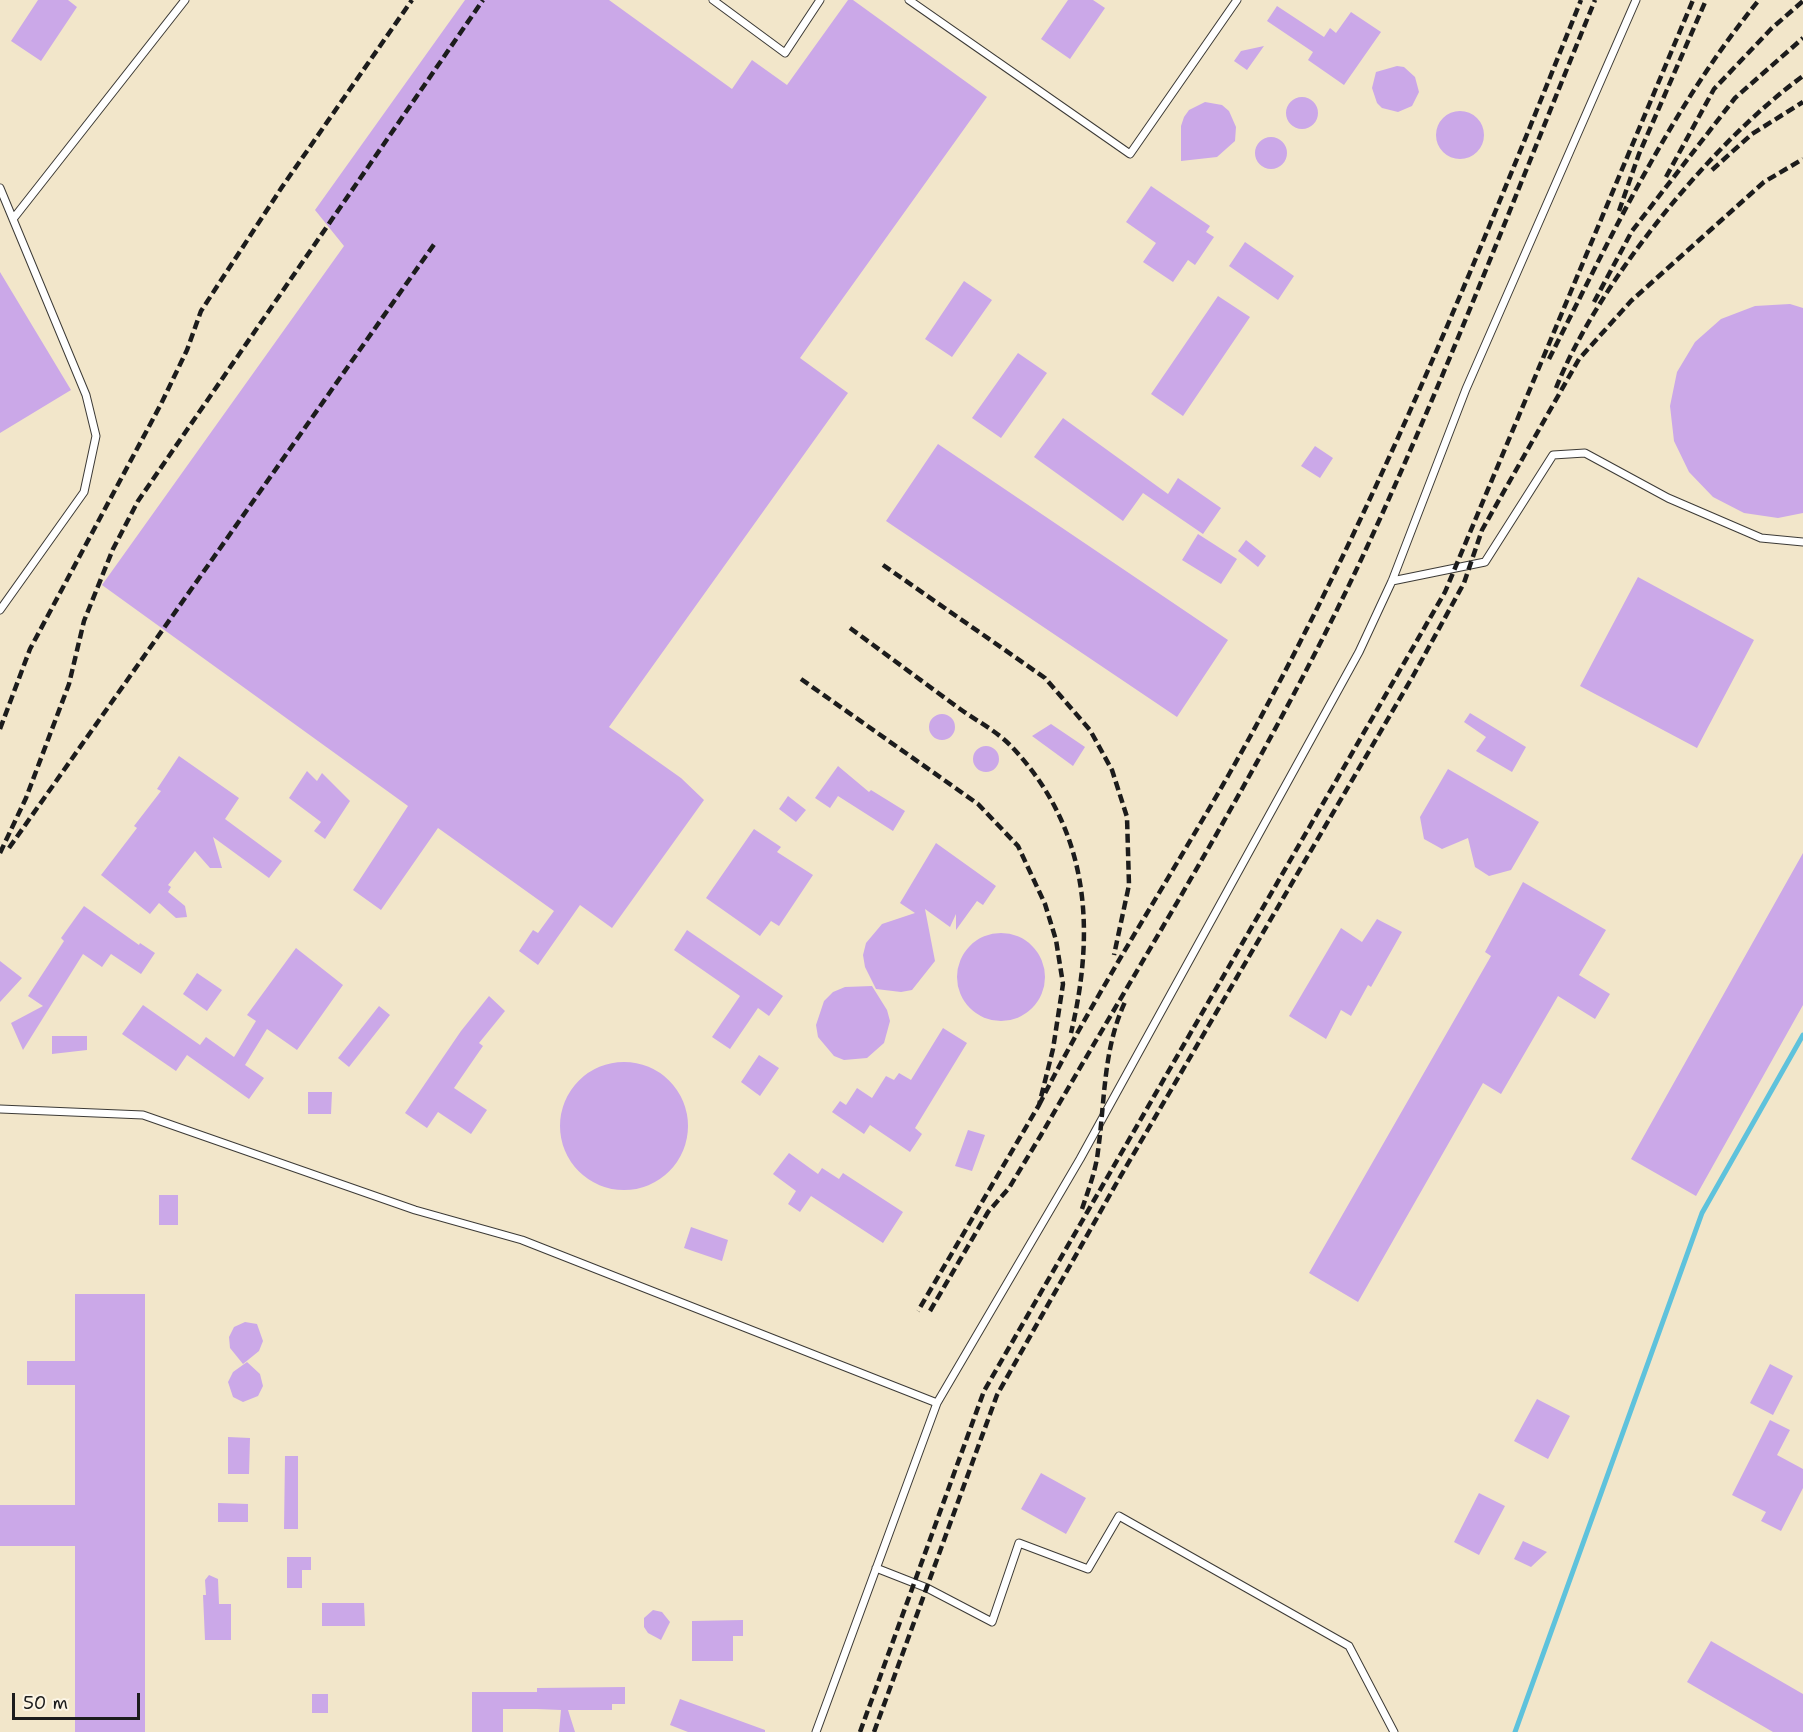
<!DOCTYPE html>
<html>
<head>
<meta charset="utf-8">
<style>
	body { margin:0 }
	#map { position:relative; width:1803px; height:1732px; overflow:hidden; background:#f2e6ca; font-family:"Shantell Sans",sans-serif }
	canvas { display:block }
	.scale { position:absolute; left:12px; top:1693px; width:128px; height:27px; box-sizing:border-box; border:3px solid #1c1c1c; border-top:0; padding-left:8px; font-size:18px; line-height:21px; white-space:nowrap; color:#1c1c1c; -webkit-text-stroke:4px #fcf5e5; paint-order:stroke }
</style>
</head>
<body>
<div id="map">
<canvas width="1803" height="1732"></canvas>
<div class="scale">50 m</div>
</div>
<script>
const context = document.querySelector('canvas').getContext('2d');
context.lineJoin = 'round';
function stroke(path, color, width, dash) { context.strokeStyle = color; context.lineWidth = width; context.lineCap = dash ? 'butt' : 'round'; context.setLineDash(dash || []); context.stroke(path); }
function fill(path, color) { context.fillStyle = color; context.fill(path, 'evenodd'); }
const stream = new Path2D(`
	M1515,1732L1702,1213L1803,1035`);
const building = new Path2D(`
	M38,0H68L77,7L41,61L11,41Z
	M465,0H609L732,89L752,60L787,85L848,0H853L987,97L800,358L848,393L609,727L681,778L704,800L612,928L580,905L538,965L519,951L533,930L538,933L554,911L438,828L381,910L353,890L408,806L102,585L344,246L315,210Z
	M1068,0H1093L1105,8L1070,59L1041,39Z
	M1277,6L1324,37L1330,28L1336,33L1351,12L1381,32L1344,85L1308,60L1313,52L1267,21Z
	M1264,46L1247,70L1234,61L1241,51Z
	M1397,66L1404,67L1415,77L1419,92L1412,106L1398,112L1382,108L1377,103L1372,88L1376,72Z
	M1286 113a16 16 0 1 1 32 0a16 16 0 1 1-32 0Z
	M1205,102L1222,105L1229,111L1236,127L1235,141L1217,157L1181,161V126L1184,117L1189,110Z
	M1436 135a24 24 0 1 1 48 0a24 24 0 1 1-48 0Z
	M1255 153a16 16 0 1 1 32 0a16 16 0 1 1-32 0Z
	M1151,186L1210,226L1206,232L1214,237L1195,265L1188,260L1173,282L1143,262L1156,243L1126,222Z
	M1245,242L1294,276L1278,300L1229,266Z
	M0,272L71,390L0,433Z
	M964,281L992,300L952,357L925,339Z
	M1218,296L1250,317L1183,416L1151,394Z
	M1790,304L1803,308V513L1778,518L1744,513L1713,497L1689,472L1674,441L1670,406L1677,372L1695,342L1721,319L1755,306Z
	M1018,353L1047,373L1001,438L972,418Z
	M1063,418L1168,494L1178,478L1221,508L1203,534L1143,493L1123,521L1034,457Z
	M938,444L1228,640L1177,717L886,521Z
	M1315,446L1333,458L1320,478L1301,466Z
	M1198,534L1237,559L1221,584L1182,560Z
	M1246,540L1266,556L1258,567L1238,551Z
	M1638,577L1754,640L1697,748L1580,686Z
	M1470,713L1526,747L1512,772L1476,751L1486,737L1464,722Z
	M929 727a13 13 0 1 1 26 0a13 13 0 1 1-26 0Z
	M1051,724L1085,747L1073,766L1032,736Z
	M973 759a13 13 0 1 1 26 0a13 13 0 1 1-26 0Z
	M179,756L239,798L225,819L282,861L269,878L213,837L222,868H210L195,851L168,885L171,887L168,892L185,906L187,917L176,918L159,903L150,914L101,875L137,828L134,826L161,791L157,789Z
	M838,766L869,792L871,790L905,811L893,831L838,796L830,808L815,798Z
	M1448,769L1539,822L1511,870L1489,876L1475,867L1468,838L1442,849L1424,839L1420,817Z
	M307,771L317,781L322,773L350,801L325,839L314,831L321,822L289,798Z
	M788,796L806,810L796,822L779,809Z
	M754,829L781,847L777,852L813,875L779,926L771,921L760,936L706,898Z
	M936,843L996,886L983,905L977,901L956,930V914L950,927L925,909L935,961L912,990L901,992L876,989L865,967L863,955L866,943L882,924L915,913L900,903Z
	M1803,853V1005L1696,1196L1631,1159Z
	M1523,882L1606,930L1579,975L1610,994L1595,1019L1558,996L1501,1094L1483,1083L1358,1302L1309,1273L1491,956L1485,952Z
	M84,906L139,945L140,943L155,953L141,974L111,954L102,967L83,954L23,1050L11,1023L43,1006L28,996L64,941L61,938Z
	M1377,919L1402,932L1371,987L1368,985L1351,1016L1341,1010L1326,1039L1289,1016L1341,928L1362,942Z
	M687,930L783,996L769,1016L758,1008L730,1049L712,1037L740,996L674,950Z
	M957 977a44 44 0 1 1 88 0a44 44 0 1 1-88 0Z
	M296,948L343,985L297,1050L267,1029L245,1065L264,1078L249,1099L187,1055L176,1071L122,1034L143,1005L200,1045L206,1037L234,1057L256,1021L247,1015Z
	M0,961L22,978L0,1002Z
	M197,973L222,990L207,1011L183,994Z
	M872,986L887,1010L890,1021L884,1043L867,1058L844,1060L834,1056L818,1037L816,1025L824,1001L833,992L845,987Z
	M489,996L505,1011L479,1043L483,1046L454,1088L487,1110L471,1134L438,1112L427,1128L405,1113L461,1031Z
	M379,1006L390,1015L349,1067L338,1058Z
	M943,1028L967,1043L915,1128L922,1134L910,1152L870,1125L864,1134L832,1112L840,1101L846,1105L857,1088L872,1098L886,1076L894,1080L899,1073L911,1080Z
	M52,1036H87V1050L52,1054Z
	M759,1055L779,1068L760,1096L741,1082Z
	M560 1126a64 64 0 1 1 128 0a64 64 0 1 1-128 0Z
	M308,1092H332L331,1114H308Z
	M968,1130L985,1135L972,1171L955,1166Z
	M789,1153L818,1174L822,1168L839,1179L843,1173L903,1212L883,1243L811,1196L800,1212L788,1204L796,1191L773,1174Z
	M159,1195H178V1225H159Z
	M691,1227L728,1240L722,1261L684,1248Z
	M75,1294H145V1732H75V1546H0V1505H75V1385H27V1361H75Z
	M245,1322L257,1324L263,1341L259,1351L243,1364L230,1348L229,1337L234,1327Z
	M247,1362L260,1374L263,1386L258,1396L243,1402L233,1397L228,1382L233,1372Z
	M1770,1364L1793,1376L1773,1415L1750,1403Z
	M1537,1399L1570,1416L1548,1459L1514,1441Z
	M1770,1420L1790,1430L1777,1455L1803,1469V1488L1781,1531L1761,1521L1766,1512L1732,1495Z
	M228,1437L250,1438L249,1474H228Z
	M285,1456H298V1529H284Z
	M1041,1473L1086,1498L1066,1534L1021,1509Z
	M1479,1493L1505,1506L1479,1555L1454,1542Z
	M218,1503L248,1504V1522H218Z
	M1523,1541L1547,1552L1531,1567L1514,1559Z
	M287,1557H311V1570H302V1588H287Z
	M209,1575L218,1579L219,1604H231V1640H205L203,1595H206L205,1580Z
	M322,1603H364L365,1626H322Z
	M653,1610L662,1612L670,1622L661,1640L648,1633L644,1627V1618Z
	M743,1620V1636H733V1661H692V1621Z
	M1711,1641L1803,1694V1732H1773L1687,1682Z
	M625,1687V1704H612V1710H568L575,1732H559L561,1710L537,1709H503V1732H472V1692H537V1688Z
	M312,1694H328V1713H312Z
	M680,1699L765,1730V1732H688L670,1725Z`);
const service = new Path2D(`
	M713,0L785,53L820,0
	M909,0L1130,154L1237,0
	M0,188L86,395L96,436L84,492L0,610
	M13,219L185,0
	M1392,581L1485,562L1553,455L1585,453L1668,498L1761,538L1803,542
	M0,1109L143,1115L415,1210L522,1240L937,1403
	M876,1568L927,1588L992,1622L1019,1543L1088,1569L1119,1516L1349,1646L1394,1732
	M816,1732L937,1403L1080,1159L1359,652L1392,581L1466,389L1636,0`);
const rail = new Path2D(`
	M1712,170L1752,134L1803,102
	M1666,177L1714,89L1771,29L1803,1
	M1619,211L1639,154L1706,0
	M1594,302L1632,231L1735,98L1803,38
	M1549,359C1611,237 1672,106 1759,0
	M1556,388C1598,283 1711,143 1803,76
	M883,565L1045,678L1090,730L1112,770L1127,817L1129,885L1114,955
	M850,628C887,655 923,682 960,709C977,721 998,732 1012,747C1089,829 1096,928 1071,1033
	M801,679L978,804L1018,846L1045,904L1056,940L1063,984L1053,1049L1039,1105L918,1311
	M0,729L30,649L161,404L187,350L201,311L282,187L412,0
	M9,848L435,243
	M0,853L26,798L69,684L84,621L113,549L138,501L483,0
	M1039,1105C1110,965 1199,835 1272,696C1391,472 1487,235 1581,0
	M1082,1209C1088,1191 1096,1170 1098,1151C1105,1101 1103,1049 1125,1002
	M930,1311L988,1212L1009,1188L1041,1135C1155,937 1278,742 1373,534C1453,359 1522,178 1595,0
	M860,1732L984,1391L1445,592L1693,0
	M874,1732L997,1395L1116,1184L1413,676L1464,583L1482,530L1579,359L1631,301L1764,182L1803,159`);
stroke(stream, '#5ec2dc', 5);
fill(building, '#cba8e8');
stroke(service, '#3c3a36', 9);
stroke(service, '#fff', 7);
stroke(rail, '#1c1c1c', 4.5, [9, 4.5]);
</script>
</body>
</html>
